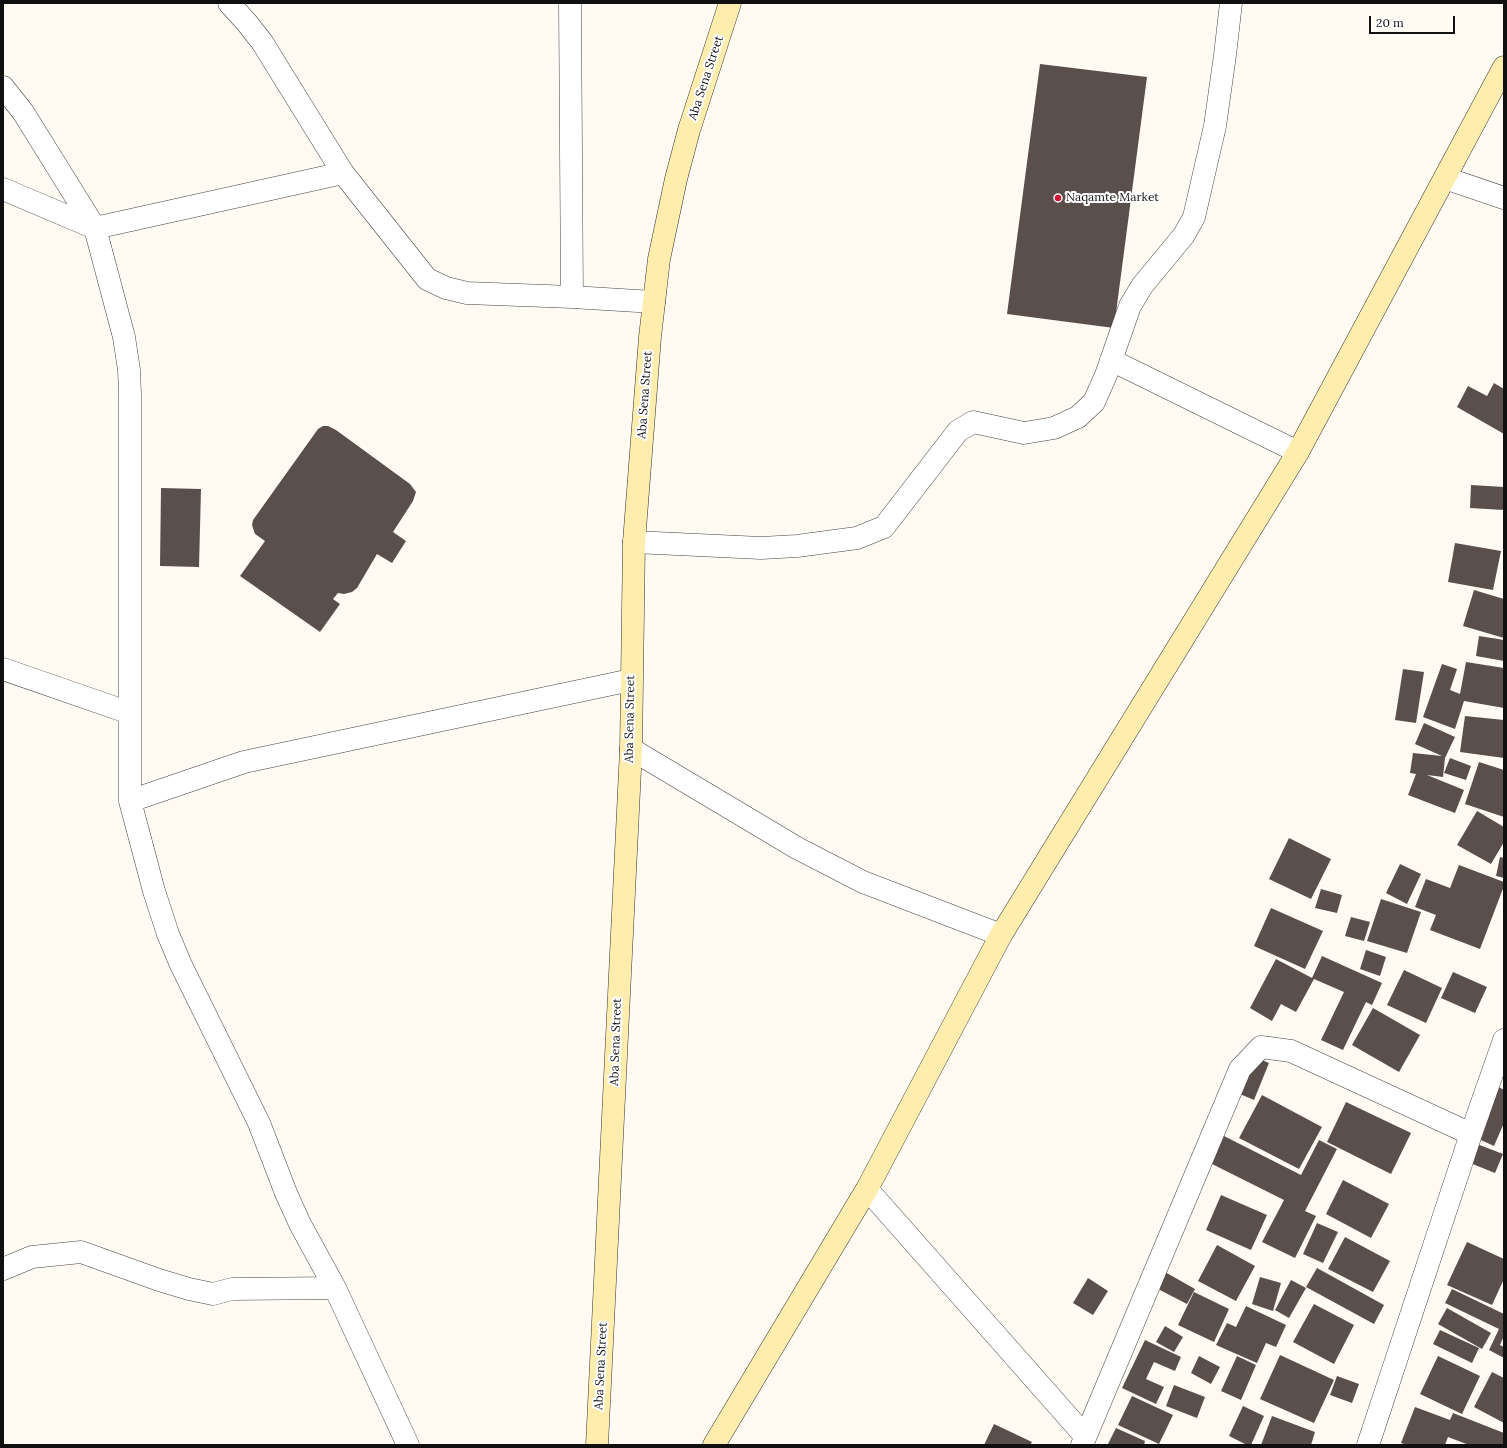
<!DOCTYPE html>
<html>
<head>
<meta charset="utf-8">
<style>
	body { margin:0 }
	#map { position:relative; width:1507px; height:1448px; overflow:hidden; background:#fffbf3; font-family:Lora,serif }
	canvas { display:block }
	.frame { position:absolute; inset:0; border:4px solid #101010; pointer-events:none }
	.scale { position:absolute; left:1369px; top:16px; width:86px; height:18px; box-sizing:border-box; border:2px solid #101010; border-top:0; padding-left:5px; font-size:12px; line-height:14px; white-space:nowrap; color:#101010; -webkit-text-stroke:3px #fff; paint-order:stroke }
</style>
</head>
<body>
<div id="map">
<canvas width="1507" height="1448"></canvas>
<div class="frame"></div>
<div class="scale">20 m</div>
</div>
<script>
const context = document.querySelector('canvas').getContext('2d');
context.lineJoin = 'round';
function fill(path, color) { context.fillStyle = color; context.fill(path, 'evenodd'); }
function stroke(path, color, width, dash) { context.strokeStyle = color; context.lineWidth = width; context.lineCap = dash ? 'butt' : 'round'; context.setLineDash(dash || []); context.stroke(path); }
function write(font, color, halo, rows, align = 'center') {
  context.font = font + ' Lora,serif'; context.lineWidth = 4; context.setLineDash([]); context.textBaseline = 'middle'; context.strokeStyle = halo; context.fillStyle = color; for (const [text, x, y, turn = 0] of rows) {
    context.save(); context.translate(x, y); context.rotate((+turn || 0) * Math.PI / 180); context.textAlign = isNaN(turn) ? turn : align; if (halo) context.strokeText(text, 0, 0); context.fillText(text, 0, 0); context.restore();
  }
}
const building = new Path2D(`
	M1040,64L1147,77L1114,328L1007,314Z
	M1494,383L1504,389V434L1457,407L1468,386L1487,396Z
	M323,426H328L336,430L410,484L416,492L413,501L393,532L406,541L392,563L377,554L357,588L352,592L344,594L338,593L333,599L340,604L320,632L240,576L265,541L255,534L252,525L253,520L318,429Z
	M1471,485L1504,487V510L1470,508Z
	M161,488L201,489L199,567L160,566Z
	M1455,543L1501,551L1493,590L1448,582Z
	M1474,590L1504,599V638L1463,626Z
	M1479,636L1504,640V661L1476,656Z
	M1466,662L1504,668V708L1464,701L1455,729L1423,717L1442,664L1457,669L1450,690L1460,694Z
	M1403,669L1424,672L1416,723L1395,720Z
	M1465,716L1504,720V758L1460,752Z
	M1424,723L1455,737L1445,758L1443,777L1427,775L1464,790L1455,813L1408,795L1416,774L1410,773L1413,753L1442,756L1415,744Z
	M1450,758L1471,766L1466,780L1444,773Z
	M1479,762L1504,770V817L1465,804Z
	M1477,811L1504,827V842L1491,864L1457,845Z
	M1289,838L1331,859L1311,899L1269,879Z
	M1500,857L1504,858V878L1496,876Z
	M1400,864L1421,874L1407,904L1386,893Z
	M1459,865L1504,882V886L1480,949L1430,930L1436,915L1415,907L1426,879L1450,888Z
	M1321,889L1342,895L1337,913L1315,908Z
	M1381,899L1421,912L1407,953L1367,941Z
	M1271,908L1323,931L1305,969L1254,946Z
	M1351,917L1370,922L1364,941L1345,936Z
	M1366,950L1386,957L1380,976L1360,969Z
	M1322,956L1382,983L1372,1005L1366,1002L1343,1050L1321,1040L1344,992L1314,979L1296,1012L1281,1004L1272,1021L1250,1008L1276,959L1312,978Z
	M1404,970L1442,988L1426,1023L1387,1005Z
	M1453,972L1487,987L1475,1013L1441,998Z
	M1373,1008L1420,1035L1399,1072L1352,1045Z
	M1250,1055L1269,1063L1254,1100L1235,1092Z
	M1495,1085L1504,1090V1123L1494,1146L1472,1136Z
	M1262,1095L1322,1127L1299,1169L1239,1138Z
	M1346,1102L1411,1133L1391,1174L1327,1142Z
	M1224,1136L1301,1175L1319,1140L1337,1149L1305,1211L1316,1216L1295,1258L1262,1242L1284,1200L1210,1163Z
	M1477,1144L1503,1154L1495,1173L1470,1163Z
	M1343,1180L1389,1204L1371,1238L1326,1214Z
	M1221,1195L1267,1215L1251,1250L1206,1230Z
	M1317,1223L1338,1232L1323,1263L1303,1254Z
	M1345,1237L1390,1261L1373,1292L1328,1269Z
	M1467,1242L1504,1259V1279L1492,1305L1447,1285Z
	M1217,1245L1255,1266L1236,1301L1198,1281Z
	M1317,1268L1384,1305L1374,1324L1306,1287Z
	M1165,1272L1195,1289L1187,1304L1156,1288Z
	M1260,1277L1281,1283L1273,1311L1252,1304Z
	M1088,1278L1108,1291L1093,1315L1073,1303Z
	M1291,1280L1306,1288L1289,1318L1275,1310Z
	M1452,1289L1504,1314V1336L1500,1345L1504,1347V1358L1489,1350L1499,1329L1445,1303Z
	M1194,1292L1229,1309L1214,1342L1178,1325Z
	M1314,1304L1354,1325L1334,1364L1293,1342Z
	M1246,1306L1286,1325L1276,1347L1266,1343L1257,1363L1216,1345L1227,1323L1236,1327Z
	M1447,1308L1491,1333L1482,1349L1438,1324Z
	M1165,1326L1183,1337L1174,1352L1156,1342Z
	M1440,1330L1479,1348L1472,1363L1433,1344Z
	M1145,1340L1181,1357L1175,1371L1154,1362L1146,1379L1164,1387L1156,1404L1122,1388Z
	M1280,1355L1334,1380L1314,1423L1260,1399Z
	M1199,1356L1220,1367L1211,1384L1191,1373Z
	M1237,1356L1256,1365L1241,1400L1221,1391Z
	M1438,1356L1480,1376L1462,1414L1420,1394Z
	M1492,1372L1504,1378V1423L1474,1407Z
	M1337,1376L1359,1384L1352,1403L1330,1395Z
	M1174,1385L1205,1397L1197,1418L1166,1406Z
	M1132,1396L1173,1415L1159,1444L1118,1425Z
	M1243,1406L1264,1416L1251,1445H1247L1229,1436Z
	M1415,1407L1450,1420L1453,1413L1504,1433V1445H1469L1448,1437L1445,1445H1407L1401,1443Z
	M1272,1416L1315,1432L1311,1445H1261Z
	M994,1424L1032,1442L1030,1445H984Z
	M1116,1428L1145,1441L1144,1445L1108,1444Z`);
const street = new Path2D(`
	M229,3L247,23L262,42L343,173L427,279L446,288L467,293L572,297L654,302
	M570,3L572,297
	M3,87L23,112L95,228L124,337L129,370L130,394V801L154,891L168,934L181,965L259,1123L286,1193L300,1224L335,1288L408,1445
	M1445,178L1504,198
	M3,189L95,228L343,173
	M1111,360L1298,452
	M634,542L761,548L797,546L857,538L884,527L958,431L973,422L1024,433L1054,428L1078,417L1094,402L1106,375L1130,306L1142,286L1184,235L1194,217L1215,126L1225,55L1231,3
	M3,669L130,713
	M631,749L797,848L863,882L1001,935
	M130,801L244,762L631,680
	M867,1189L1085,1436
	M3,1269L32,1257L81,1252L159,1280L189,1289L213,1294L232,1289L335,1288
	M1082,1445L1240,1069L1261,1047L1291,1051L1471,1134
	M1368,1445L1471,1134L1504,1040`);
const secondary = new Path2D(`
	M597,1445L631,749L634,542L650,337L659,259L676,179L689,130L730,3
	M714,1445L867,1189L1001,935L1298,452L1504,67`);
const markers = [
	[1058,198,4,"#d11734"]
];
const streetNames = [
	["Aba Sena Street",706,78,-72],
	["Aba Sena Street",645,395,-86],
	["Aba Sena Street",630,719,-89],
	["Aba Sena Street",616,1042,-88],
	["Aba Sena Street",601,1366,-87]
];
const poiNames = [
	["Naqamte Market",1066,198]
];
fill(building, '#5a4f4b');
stroke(street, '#434343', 23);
stroke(secondary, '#323232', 23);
stroke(street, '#fff', 22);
stroke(secondary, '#ffedae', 22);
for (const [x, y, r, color] of markers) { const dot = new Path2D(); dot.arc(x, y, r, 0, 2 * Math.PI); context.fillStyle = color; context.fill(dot); stroke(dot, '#fff', 1.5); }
write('12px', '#101010', '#fff', streetNames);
write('12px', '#101010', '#fff', poiNames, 'left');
</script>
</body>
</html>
